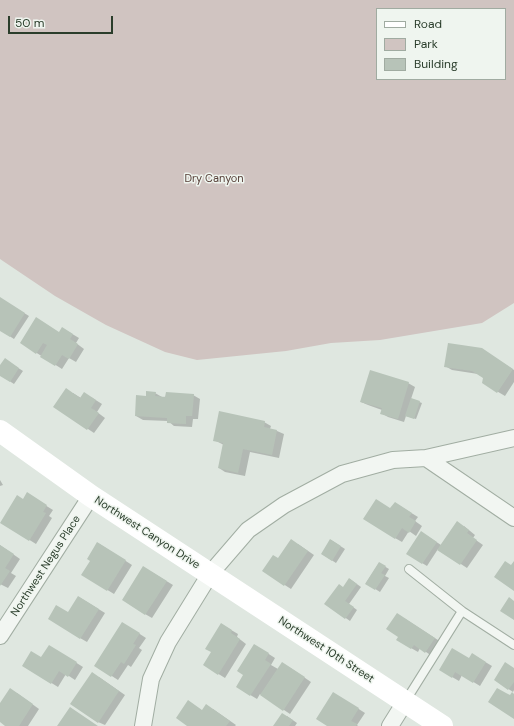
<!DOCTYPE html>
<html>
<head>
<meta charset="utf-8">
<style>
	body { margin:0 }
	#map { position:relative; width:514px; height:726px; overflow:hidden; background:#dfe7e0; font-family:"DM Sans",sans-serif }
	canvas { display:block }
	.legend { position:absolute; left:376px; top:8px; width:130px; height:72px; box-sizing:border-box; background:#eff5ef; border:1px solid #a0aba1; margin:0; padding:5px 7px; list-style:none; font-size:12px; color:#2a3d2b }
	.legend li { display:flex; align-items:center; gap:8px; height:20px }
	.legend b { width:20px; border:1px solid #a0aba1 }
	.scale { position:absolute; left:8px; top:16px; width:105px; height:18px; box-sizing:border-box; border:2px solid #2a3d2b; border-top:0; padding-left:5px; font-size:12px; line-height:14px; white-space:nowrap; color:#2a3d2b; -webkit-text-stroke:3px #eff5ef; paint-order:stroke }
</style>
</head>
<body>
<div id="map">
<canvas width="514" height="726"></canvas>
<ul class="legend">
<li><b style="height:5px;background:#fff"></b>Road</li>
<li><b style="height:11px;background:#d0c4c1"></b>Park</li>
<li><b style="height:11px;background:#b7c3b8"></b>Building</li>
</ul>
<div class="scale">50 m</div>
</div>
<script>
const context = document.querySelector('canvas').getContext('2d');
context.lineJoin = 'round';
function fill(path, color) { context.fillStyle = color; context.fill(path, 'evenodd'); }
function stroke(path, color, width, dash) { context.strokeStyle = color; context.lineWidth = width; context.lineCap = dash ? 'butt' : 'round'; context.setLineDash(dash || []); context.stroke(path); }
function write(font, color, halo, rows, align = 'center') {
  context.font = font + ' "DM Sans",sans-serif'; context.lineWidth = 3; context.setLineDash([]); context.textBaseline = 'middle'; context.strokeStyle = halo; context.fillStyle = color; for (const [text, x, y, turn = 0] of rows) {
    context.save(); context.translate(x, y); context.rotate((+turn || 0) * Math.PI / 180); context.textAlign = isNaN(turn) ? turn : align; if (halo) context.strokeText(text, 0, 0); context.fillText(text, 0, 0); context.restore();
  }
}
const green = new Path2D(`
	M0,0H514V303L482,323L380,340L331,343L286,351L197,360L165,352L106,325L55,296L0,259ZM377,9H505V79H377Z`);
const shadow = new Path2D(`
	M0,298L29,316L14,339L0,330Z
	M69,332L79,338L76,343L84,349L76,362L69,358L62,369L21,343L60,333Z
	M489,354L514,370V382L505,396L483,383L484,378L478,374L452,370L445,366Z
	M9,362L23,371L14,384L0,375V367Z
	M408,383L415,387L411,399L422,403L416,419L406,416L404,422L388,417L381,413L382,410L368,405L361,402Z
	M73,393L81,398L91,397L102,404L97,412L105,418L94,433L55,407Z
	M155,393L162,397L193,395L200,399L198,419H193L192,427L174,426L168,421L143,420L136,416L147,397Z
	M264,422L271,426L270,429L277,431L284,434L279,458L250,452L245,476L225,472L219,468L224,445L214,440Z
	M0,480L3,485L0,486Z
	M27,494L53,510L49,516L52,518L36,544L2,523L24,500Z
	M395,503L418,517L415,521L422,526L416,536L409,531L402,542L395,538L391,510Z
	M464,526L475,535L473,538L483,545L467,568L438,549L427,566L422,563L426,535L441,545Z
	M331,540L345,549L336,563L322,554Z
	M98,543L132,565L114,594L83,575L92,561Z
	M298,544L314,555L291,589L263,571Z
	M0,545L20,559L11,573L16,576L8,588L0,584Z
	M379,563L389,569L385,576L389,578L380,592L366,583Z
	M150,571L173,585L152,618L145,614Z
	M350,579L361,587L349,604L357,610L350,621L326,604L344,588Z
	M79,597L105,613L87,642L80,638L69,613Z
	M404,618L441,642L432,656L420,648L418,652L411,648Z
	M221,624L238,634L237,637L246,644L225,678L204,665L212,652Z
	M129,627L146,638L139,648L142,650L131,667L128,665L118,680L95,665Z
	M261,649L275,658L271,665L278,669L289,667L311,682L290,714L260,694L257,699L237,687Z
	M56,650L83,667L75,680L66,674L58,687L24,666L41,658Z
	M472,654L492,666L480,686L462,675L459,681L440,670L469,659Z
	M514,669V690L513,692L495,680Z
	M99,677L125,695L105,725L98,722Z
	M17,693L39,709L28,726H7L0,721V704Z
	M340,697L365,713L357,725L358,726H329Z
	M213,709L236,725L235,726H189L203,711Z
	M287,716L297,723L295,726H274Z`);
const building = new Path2D(`
	M0,297L25,313L10,337L0,331Z
	M36,317L59,332L62,327L73,334L70,339L78,344L69,359L62,355L55,366L40,357L47,345L43,343L36,354L20,343Z
	M448,343L482,348L513,369L497,393L482,383L483,378L472,371L444,367Z
	M5,358L19,368L10,382L0,376V365Z
	M370,370L409,382L398,419L380,414L382,408L360,402Z
	M66,388L80,398L84,392L96,400L91,408L99,413L87,430L53,407Z
	M146,391L156,392L155,396L165,397L166,392L194,394L192,416H186V424L167,423V418L135,416L136,395L146,396Z
	M411,398L420,401L414,419L405,416Z
	M219,411L265,421L264,427L277,430L272,455L243,449L238,473L218,468L223,443L213,441Z
	M27,492L47,505L43,512L46,513L29,541L0,523L17,495L23,499Z
	M376,499L390,508L395,502L412,513L409,517L416,521L409,533L402,528L395,539L363,519Z
	M457,521L469,530L467,533L477,540L460,565L437,550Z
	M421,531L437,542L422,564L406,554Z
	M291,539L308,551L284,586L262,571L273,555L278,558Z
	M330,539L341,546L332,561L321,554Z
	M97,542L126,560L107,591L81,575L90,561L87,559Z
	M0,545L14,554L5,568L10,571L0,586Z
	M505,561L511,565L514,561V591L494,577Z
	M379,562L386,566L381,573L385,575L375,590L365,584Z
	M143,566L167,581L145,615L122,600Z
	M349,578L357,584L345,601L354,607L345,619L324,604L339,584L343,587Z
	M78,596L99,609L80,639L48,619L56,605L68,612Z
	M509,597L514,601V620L500,611Z
	M397,613L435,638L425,653L414,645L411,649L396,640L398,637L386,629Z
	M122,622L140,633L133,644L136,645L124,664L121,662L111,677L94,666Z
	M221,623L232,630L231,633L240,639L218,675L203,665L211,652L205,649Z
	M254,644L269,653L265,660L271,664L250,696L236,687L243,675L237,671Z
	M49,645L77,662L68,677L59,671L51,684L22,666L31,651L41,657Z
	M452,648L469,658L472,653L486,662L473,683L455,672L452,678L439,670Z
	M282,662L305,677L283,711L260,695Z
	M505,662L514,668V682L508,690L494,680Z
	M92,672L119,691L98,723L70,704Z
	M10,688L33,704L19,726H5L0,722V703Z
	M497,688L506,693L510,695L512,692L514,694V719L488,702Z
	M333,692L359,708L351,721L357,724L356,726H327L316,719Z
	M188,700L202,710L206,704L230,721L226,726H187L176,718Z
	M70,707L98,726H57Z
	M282,713L293,720L289,726H273Z`);
const lane = new Path2D(`
	M409,569L462,611
	M405,702L462,611L514,645`);
const street = new Path2D(`
	M426,458L514,518
	M0,636L91,496
	M143,726L151,679L168,642L210,574L248,530L284,505L342,474L393,460L426,458L514,438
	M390,726L405,702`);
const secondary = new Path2D(`
	M0,431L91,496L442,726`);
const parkNames = [
	["Dry Canyon",214,179]
];
const streetNames = [
	["Northwest Canyon Drive",147,533,33],
	["Northwest Negus Place",46,566,-57],
	["Northwest 10th Street",326,650,33]
];
fill(green, '#d0c4c1');
fill(shadow, '#0003');
fill(building, '#b7c3b8');
stroke(lane, '#a1ada2', 10);
stroke(street, '#a1ada2', 18);
stroke(lane, '#f2f6f2', 8);
stroke(street, '#f2f6f2', 16);
stroke(secondary, '#fff', 22);
write('11px', '#574039', '#eff5ef', parkNames);
write('11px', '#2a3d2b', '#eff5ef', streetNames);
</script>
</body>
</html>
